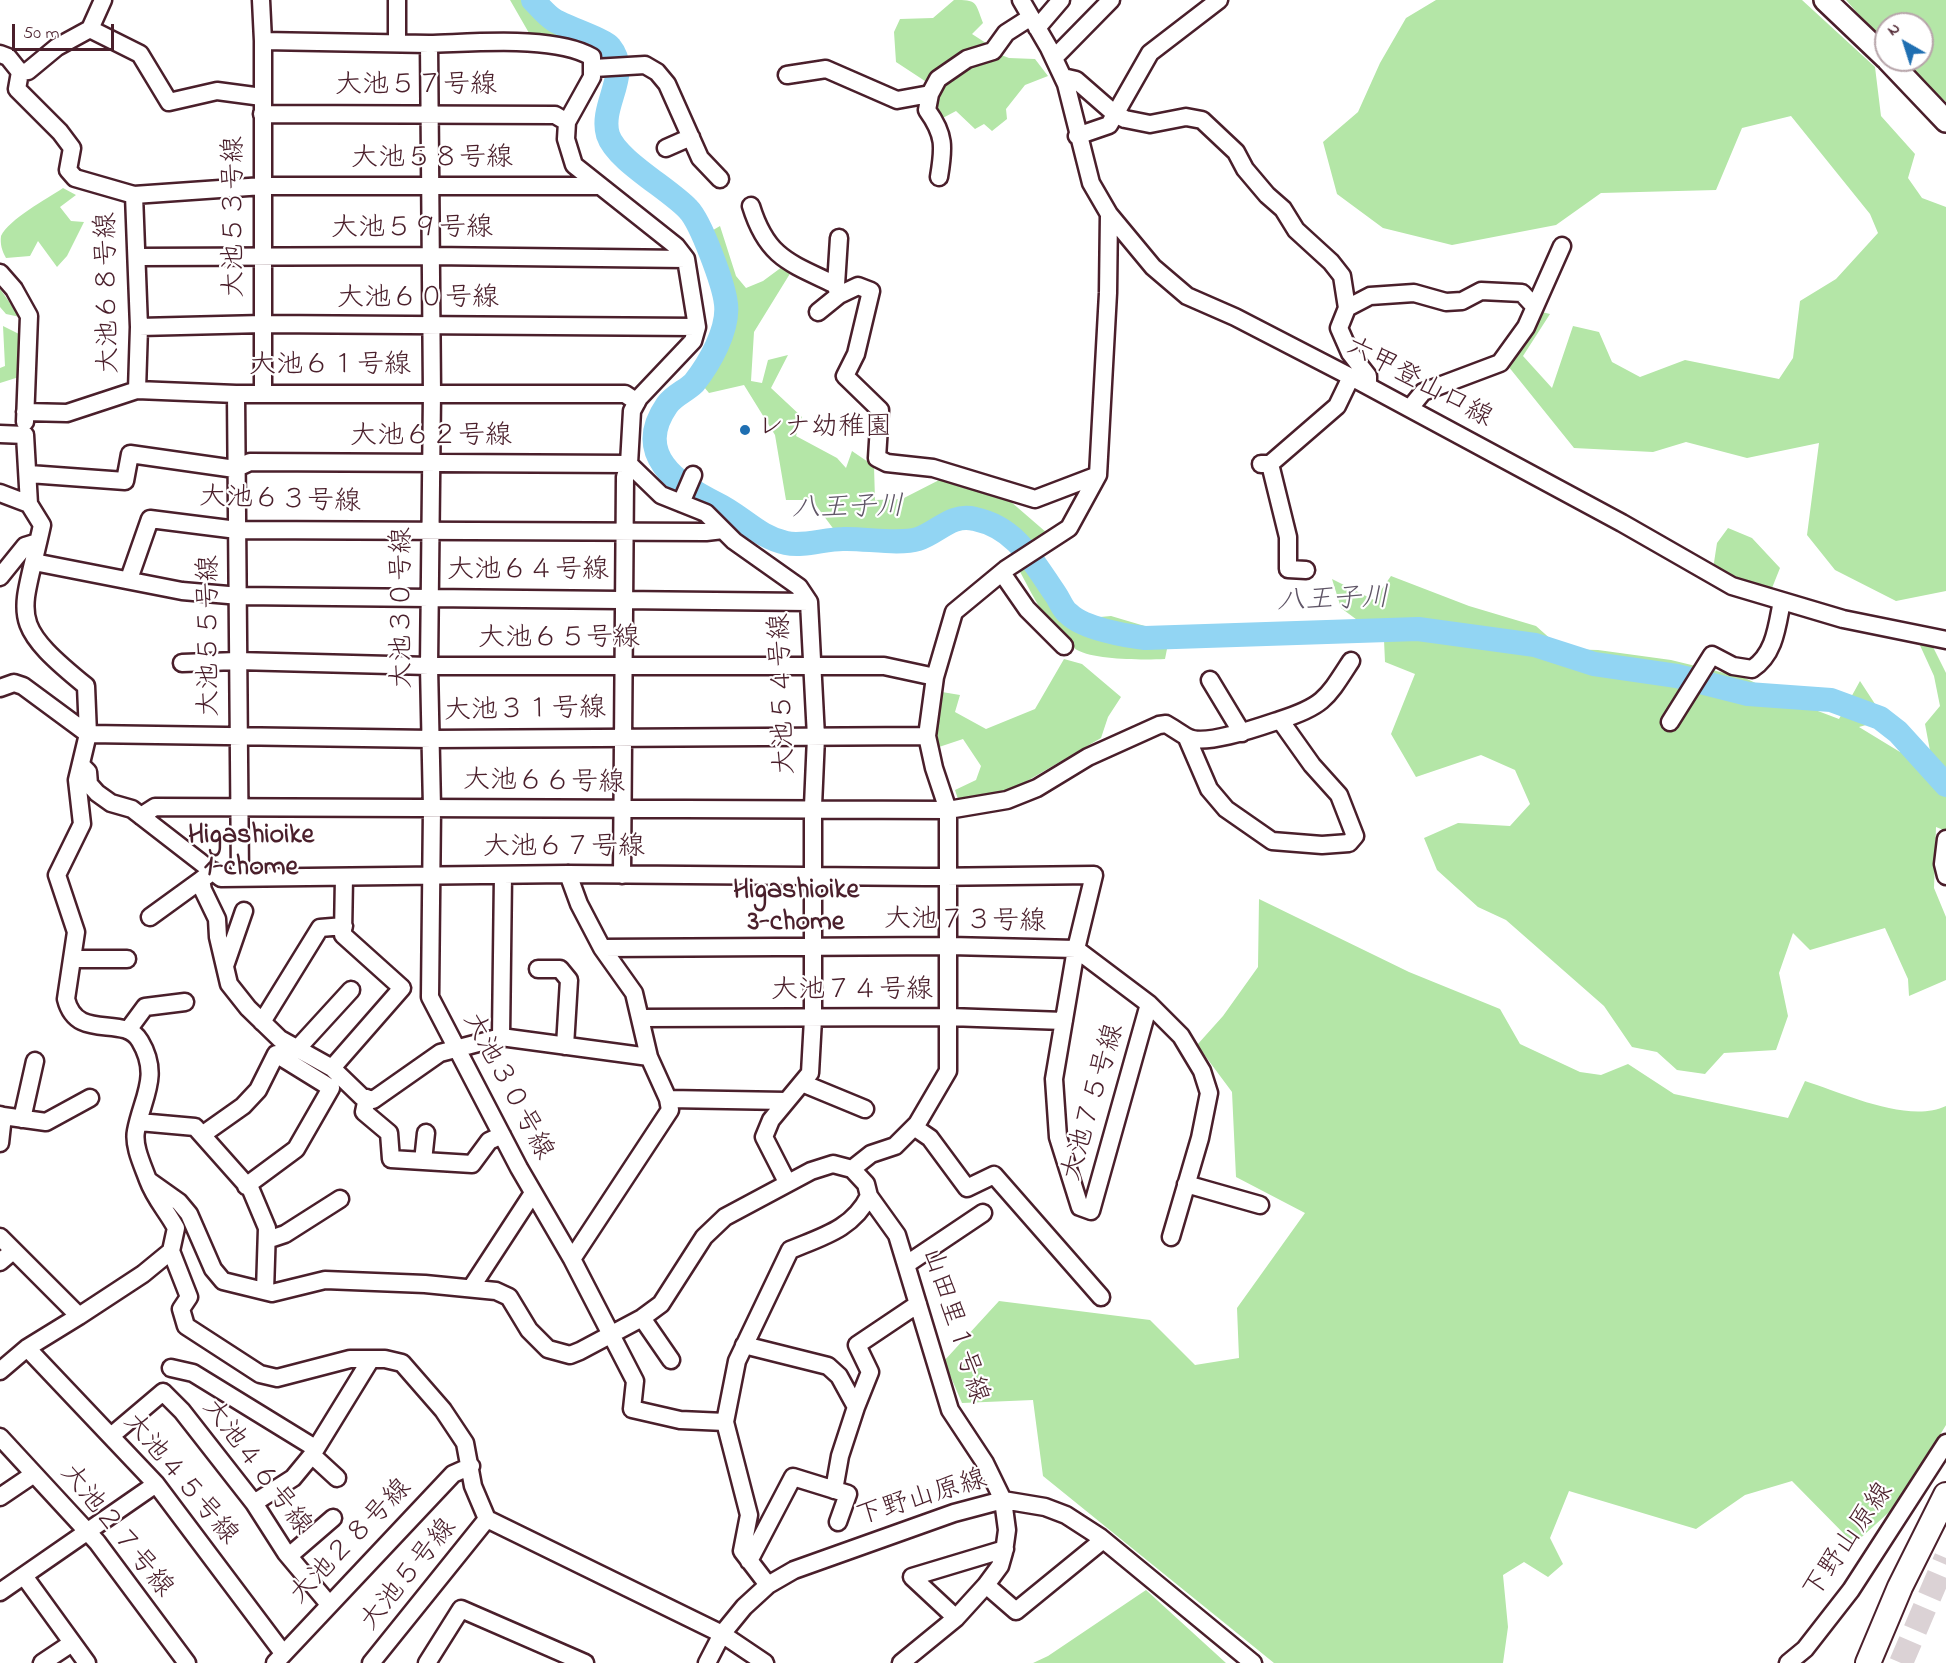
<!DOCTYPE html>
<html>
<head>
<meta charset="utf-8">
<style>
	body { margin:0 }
	#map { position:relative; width:1946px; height:1663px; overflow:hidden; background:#fff; font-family:"Indie Flower",sans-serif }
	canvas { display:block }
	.north { position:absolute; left:1874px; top:12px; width:60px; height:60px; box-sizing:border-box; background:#fff; border:2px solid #b7a5aa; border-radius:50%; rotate:321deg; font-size:16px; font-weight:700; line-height:24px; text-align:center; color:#4a1f2b }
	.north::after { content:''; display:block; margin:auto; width:21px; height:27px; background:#1f6fb2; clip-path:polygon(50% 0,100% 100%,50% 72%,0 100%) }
	.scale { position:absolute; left:12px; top:24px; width:102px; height:27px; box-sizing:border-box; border:3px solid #4a1f2b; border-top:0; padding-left:8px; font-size:18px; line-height:21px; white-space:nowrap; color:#4a1f2b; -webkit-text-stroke:4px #fff; paint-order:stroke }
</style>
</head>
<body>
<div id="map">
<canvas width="1946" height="1663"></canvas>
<div class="north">N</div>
<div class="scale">50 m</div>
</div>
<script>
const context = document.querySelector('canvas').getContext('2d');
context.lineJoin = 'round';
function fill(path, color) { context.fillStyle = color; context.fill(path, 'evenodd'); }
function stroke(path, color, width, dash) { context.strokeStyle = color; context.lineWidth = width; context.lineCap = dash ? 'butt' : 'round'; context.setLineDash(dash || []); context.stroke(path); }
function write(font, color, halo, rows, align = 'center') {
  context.font = font + ' "Indie Flower","Klee One",sans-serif'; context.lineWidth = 4.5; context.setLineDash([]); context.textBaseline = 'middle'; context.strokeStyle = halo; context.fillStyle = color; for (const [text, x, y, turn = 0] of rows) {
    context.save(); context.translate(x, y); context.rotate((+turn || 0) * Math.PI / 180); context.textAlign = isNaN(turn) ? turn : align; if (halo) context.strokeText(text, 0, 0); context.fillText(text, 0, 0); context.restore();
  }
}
const green = new Path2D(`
	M510,0H541L572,34L562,38L529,33Z
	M954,0C977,0 975,1 983,23L972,34L989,45L928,83L896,62L894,32L900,19L933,18Z
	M1436,0H1802L1875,67L1881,116L1915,154L1908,178L1922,198L1946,207V591L1896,601L1835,570L1807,535L1819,443L1747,458L1686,442L1653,452L1574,448L1504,361L1542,312L1550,314L1523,356L1552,388L1573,326L1599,332L1612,362L1640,377L1685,360L1779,379L1793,358L1800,301L1836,279L1878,233L1870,214L1791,116L1742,128L1716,190L1601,193L1556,225L1452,245L1383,228L1337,194L1323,142L1358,112L1380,63L1406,18Z
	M1846,0H1946V102L1899,60H1922V24H1886V46Z
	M996,53L1009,58L1035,59L1048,76L1025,85L1006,109L1007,119L992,131L984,124L975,129L956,111L939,120L928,106L941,80Z
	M63,188L76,195L60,207L71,221L84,222L67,256L57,267L38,241L30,256L6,258C2,251 0,244 1,236C9,219 47,199 63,188Z
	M720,226L736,276L746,288L763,281L786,264L791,272L754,332L751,381L762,383L768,360L788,355L771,388L802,417L796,436L837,458L846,468L852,451L874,466L875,500L902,499L945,477L1010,501L1047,533L1025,543L993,516L962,530L914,535L835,531L812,500H786L775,435L744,385L709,393L699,381L716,354L732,311L708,233Z
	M0,289L20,317L6,314L0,307Z
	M3,326L19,334V377L0,383V368L5,366Z
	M1728,528L1752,538L1780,568L1772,588L1744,584L1713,569L1717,543Z
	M1037,555L1071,610L1089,618L1111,616L1165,632L1168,644L1165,659C1143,660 1095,660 1077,650C1051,635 1031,592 1017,566Z
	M1391,576L1469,606L1536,626L1562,649L1598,650L1671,660L1745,678L1802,705L1839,719L1860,681L1875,704L1873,723L1859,727L1900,752L1931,756L1925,724L1940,706L1934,676L1918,641H1930L1946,673V831L1936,827L1934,888L1946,917V980L1909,996L1908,979L1885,928L1810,950L1793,933L1779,973L1788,1016L1776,1050L1724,1053L1705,1074L1677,1070L1657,1052L1632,1047L1604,1006L1506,920L1478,907L1437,870L1424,838L1458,823L1510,826L1530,804L1515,770L1481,755L1416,777L1391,734L1415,674L1385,662L1384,640L1341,608L1332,579L1374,600Z
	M1064,659L1082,664L1121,697L1108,717L1101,738L1008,792L958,799L955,790L976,780L981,766L963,739L939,747L936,727L942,692L960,695L955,712L986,729L1035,709Z
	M1259,899L1409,972L1500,1009L1520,1044L1580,1072L1601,1075L1628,1064L1674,1094L1788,1118L1805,1081C1843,1093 1908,1124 1946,1106V1425L1898,1504L1854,1544L1792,1481L1745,1495L1696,1529L1569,1491L1550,1538L1563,1564L1548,1577L1524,1562L1503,1575L1508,1627L1503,1663H1274L1043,1476L1033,1400L962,1403L944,1361L999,1301L1150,1320L1195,1365L1239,1358L1237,1308L1305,1213L1236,1177L1232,1092L1197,1045L1223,1016L1258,967Z
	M1146,1590L1226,1663H1033L1048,1656Z`);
const river = new Path2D(`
	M533,0C540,7 546,15 554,20C565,27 605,40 610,47C632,74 599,105 608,135C616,160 668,188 688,209C701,222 724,285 726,304C729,330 709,364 694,383C686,391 674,395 667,405C633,454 676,484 717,504C742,516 758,537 786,543C803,547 825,539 843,539C864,538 899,545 918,539C939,532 951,513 975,519C1017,528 1033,562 1056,595C1060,601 1063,610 1069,614C1083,628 1125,636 1145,638L1418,629L1535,645L1594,664L1677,676L1748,694L1831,700L1880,718L1898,732L1946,785`);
const highwayTunnel = new Path2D(`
	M1901,1663L1946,1558`);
const minor = new Path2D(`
	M261,0L263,41L429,44L432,393L429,666L432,808L430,997L519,1168L572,1259L635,1381L632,1409L680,1420L725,1422
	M397,0V43
	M1021,0L1049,48L1066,84L1091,183L1109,214L1153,267L1187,296L1235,317L1351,377L1622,523L1732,586L1843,619L1946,640
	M1037,28L1061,0
	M90,29L103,0
	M263,41V393
	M429,44C473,43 555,35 592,57V77L567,122L566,139L574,165L676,246L686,259L697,327L693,341L639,398L632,411L629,464L661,495L706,513L734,541L799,587L809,602L816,737L813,806V1019L810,1073L771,1120L764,1137L787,1182
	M0,54L8,57L20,72L17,89L60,132L72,148L68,170L75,178L134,195L263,186H600
	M1054,58L1111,0
	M594,68L645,65L657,72L667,84L700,158L720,179
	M20,72L28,71L57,47L90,29L140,54L169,102L217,91L262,97
	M787,75L826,69L897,100L930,94
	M1063,77L1076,80L1115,114L1125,119L1150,124L1186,117L1202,120L1236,152L1245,169L1267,195L1283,209L1296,230L1331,262L1342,276L1347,308L1339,328L1350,353L1368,376V385
	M262,114L555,115L567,122
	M1077,136L1109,125L1150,53L1219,0
	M666,148L691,137
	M939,177C944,147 945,135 927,110L930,94L938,79L967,59L993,51L1006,33L1031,17
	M134,195L139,327L137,390
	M751,206C767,258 790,263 836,285
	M137,257L430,256L686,259
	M0,273L14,289L29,316L25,422
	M838,294L836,285L839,238
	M1347,308L1370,296L1414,293L1446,302L1462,301L1481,291L1522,293L1533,305
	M818,312L839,295L858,286L871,291L856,354L845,376L880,410L877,458L887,463L933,468L1035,499L1098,475
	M139,327L263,324L697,327
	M236,394L240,878
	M1410,408L1423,392L1500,363L1526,327L1562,246
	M25,412L67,413L137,390L236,394H625L637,402
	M0,434L25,435L29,504L42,525C22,618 5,620 86,686L88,734L432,739L927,736
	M1261,464H1270L1337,406L1351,377
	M1270,464L1288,537V569L1306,570
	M29,474L125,481L130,454L235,469L250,462L629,464L625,477L622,875
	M0,493L29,504
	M681,503L693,475
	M34,562L182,591L240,596L809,602
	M1002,573L1027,609L1064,646
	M0,577L25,546L38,542
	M129,579L150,519L237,530L706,532L723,530
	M182,663L237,661L429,666H884L935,677
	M1210,680L1242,733
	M0,688L14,683L23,686L88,734L77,780L82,824L57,875L76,932L66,999C77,1043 124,1013 140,1041C161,1076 142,1098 136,1131C133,1146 143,1166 148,1180L179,1202L189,1214L213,1269L223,1281L272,1293L325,1280L425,1284L496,1291L509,1297L529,1330L548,1349L570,1355L580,1351L642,1318L661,1304L704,1237L725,1217L811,1171L833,1164L852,1169L871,1154L895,1146L917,1124L948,1071V810L934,768L927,736L935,677L954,612L1006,569L1069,528L1098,475L1108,293L1109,214
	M1670,722L1712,655L1733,666L1752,669C1775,654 1777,626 1782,601
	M1187,738L1209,789L1226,809L1272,841L1322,845L1349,843L1355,836L1339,795L1312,765L1280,720C1324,706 1327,698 1351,661
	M83,767L88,772L89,784L97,793L111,803L132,809L221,878L568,874L925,877L1094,875L1076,949L950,946L602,948
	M141,816L155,807L948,810L1007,800L1037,788L1088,757L1159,725L1166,724C1173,728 1180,733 1187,737C1204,747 1262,726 1280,720
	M1946,839L1943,864L1946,876
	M213,871L201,880L203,890L217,919L218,937L229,984L248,1008L280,1039L332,1068
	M568,874L579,904L602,948L634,993L649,1057L668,1099L786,1101
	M503,875L501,1037L649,1057
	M344,877L343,935L402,988L332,1068L362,1097L373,1100L440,1053L501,1037
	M150,917L201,880
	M74,959H127
	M225,966L244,911
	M538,969H560L569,980L565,1046
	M1149,1004L1091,1211L1080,1207L1058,1137L1054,1079L1076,949L1149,1004L1181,1036L1202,1071L1209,1093L1200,1138L1171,1237
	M640,1018L949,1017L1064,1021
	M262,1022L320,928L344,926
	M128,1030L145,1007L185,1002
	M297,1049L351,990
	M802,1083L865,1109
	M367,1098L364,1112L389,1133L391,1159L472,1164L489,1141L502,1135
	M0,1115L3,1116L0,1143
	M3,1116L46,1122L90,1098
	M22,1119L35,1061
	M139,1122L195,1127L251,1190L267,1228L265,1291
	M914,1127L930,1138L967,1188L994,1175L1101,1297
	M202,1135L243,1106L258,1090L276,1054L331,1088L296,1149L246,1186
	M423,1161L426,1133
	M852,1169L866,1184L869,1196L897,1235L950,1410L985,1463L1003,1500L1007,1530L1004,1552L1000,1566L986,1585
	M1186,1184L1260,1205
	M0,1237L79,1316L27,1348L0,1371
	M267,1240L285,1234L340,1199
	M171,1251L189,1297L181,1309L186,1326L260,1374L277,1378L350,1359H385L402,1363L443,1410L465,1443L473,1486L487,1519L722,1634L765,1663
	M572,1259L670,1110L668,1099
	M0,1262L13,1251
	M907,1264L983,1213
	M471,1288L533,1193
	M79,1316L143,1274L171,1251L176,1228C167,1211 155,1199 148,1180
	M642,1318L671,1360
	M744,1345L828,1366L839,1376L856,1407L870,1372L857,1345L918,1304
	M27,1348L156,1484L283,1653
	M171,1368L193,1373L315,1448
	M111,1436L163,1392L182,1411L254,1503L286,1553L328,1603
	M0,1437L97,1542L187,1663
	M312,1455L337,1478
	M834,1490L840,1456L856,1407
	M0,1497L34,1474
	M254,1503L293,1478L312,1455L371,1359
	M289,1556L333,1518
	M749,1561L793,1477L848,1494L838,1522
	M24,1576L87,1663
	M768,1585L742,1551L749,1515L725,1422L737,1361L790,1250C821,1237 853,1229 869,1196
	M0,1592L156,1484
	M956,1618L912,1577L1005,1549
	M42,1663L72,1643
	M275,1663L453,1474L471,1466
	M371,1663L487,1519
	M427,1663L461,1609L585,1663
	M707,1663L722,1634L744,1607L768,1585L794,1570L954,1513L1003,1500L1045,1507L1066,1515L1100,1537L1253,1663
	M901,1663L956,1618L986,1585L1016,1611L1103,1540
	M1788,1663L1805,1649L1851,1590L1946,1443`);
const major = new Path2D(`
	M1825,0L1886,58
	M1888,60L1946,121`);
const highway = new Path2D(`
	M1868,1663L1900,1587L1946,1495`);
const markers = [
	[745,430,6,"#1f6fb2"]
];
const streetNames = [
	["大池５７号線",416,88],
	["大池５８号線",432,161],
	["大池５３号線",237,217,-90],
	["大池５９号線",412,231],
	["大池６８号線",110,293,-91],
	["大池６０号線",418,301],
	["大池６１号線",330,368],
	["六甲登山口線",1418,384,28],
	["大池６２号線",431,439],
	["大池６３号線",280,502,2],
	["大池６４号線",528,573],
	["大池３０号線",405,608,-90],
	["大池５５号線",212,636,-90],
	["大池６５号線",559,641],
	["大池５４号線",785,694,-92],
	["大池３１号線",525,712,-1],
	["大池６６号線",544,784,1],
	["大池６７号線",564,850],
	["大池７３号線",965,923,1],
	["大池７４号線",852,993],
	["大池３０号線",506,1087,62],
	["大池７５号線",1095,1103,-74],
	["山田里１号線",953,1326,72],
	["大池４６号線",255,1468,53],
	["大池４５号線",179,1480,50],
	["下野山原線",922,1500,-17],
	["大池２７号線",115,1532,51],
	["下野山原線",1850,1542,-55],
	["大池２８号線",352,1543,-46],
	["大池５号線",410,1576,-51]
];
const poiNames = [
	["レナ幼稚園",757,430]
];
const waterNames = [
	["八王子川",848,510,-1],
	["八王子川",1333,602,-2]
];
const neighbourhoodNames = [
	["Higashioike",251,837],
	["1-chome",251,869],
	["Higashioike",796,892],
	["3-chome",796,924]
];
fill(green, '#b4e6a7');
stroke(river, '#92d5f3', 24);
stroke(highwayTunnel, '#dbd2d5', 24, [24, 12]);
stroke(minor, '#4a1f2b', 21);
stroke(major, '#4a1f2b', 26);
stroke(highway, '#4a1f2b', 28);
stroke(minor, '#fff', 16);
stroke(major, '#fff', 21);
stroke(highway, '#fff', 24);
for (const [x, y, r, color] of markers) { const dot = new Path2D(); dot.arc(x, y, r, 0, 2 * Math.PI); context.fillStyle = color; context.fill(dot); stroke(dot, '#fff', 2); }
write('27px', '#4a1f2b', '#fff', streetNames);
write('27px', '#4a1f2b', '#fff', poiNames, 'left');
write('italic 28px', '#605667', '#fff', waterNames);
write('bold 28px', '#4a1f2b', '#fff', neighbourhoodNames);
</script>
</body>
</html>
